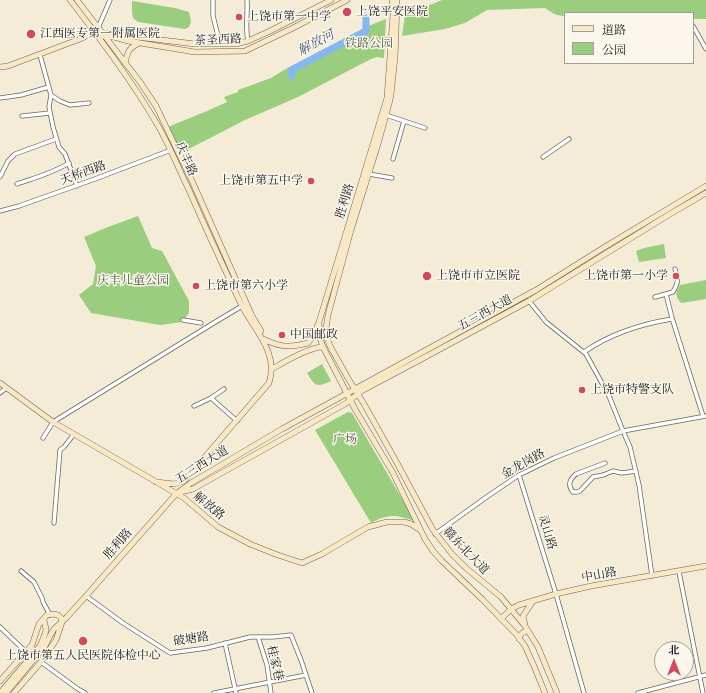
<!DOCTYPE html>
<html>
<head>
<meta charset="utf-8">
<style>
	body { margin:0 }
	#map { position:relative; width:706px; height:693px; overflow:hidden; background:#f5ecd7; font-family:"Libre Caslon Text","Noto Serif SC",serif }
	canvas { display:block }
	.legend { position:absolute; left:564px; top:12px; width:130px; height:52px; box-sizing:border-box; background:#fbf7ec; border:1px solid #a29f99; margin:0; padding:5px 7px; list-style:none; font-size:12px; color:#1c1c1c }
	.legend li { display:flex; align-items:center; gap:8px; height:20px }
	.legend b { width:20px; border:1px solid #a29f99 }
	.north { position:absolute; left:654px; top:641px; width:40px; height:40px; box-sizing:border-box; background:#fbf7ec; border:1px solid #a29f99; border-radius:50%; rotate:0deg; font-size:11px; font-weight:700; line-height:16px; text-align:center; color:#1c1c1c }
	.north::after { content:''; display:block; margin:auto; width:14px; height:18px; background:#d1495b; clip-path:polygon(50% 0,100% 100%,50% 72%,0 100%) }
</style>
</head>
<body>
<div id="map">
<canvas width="706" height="693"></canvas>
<ul class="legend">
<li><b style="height:5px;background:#fae7c3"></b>道路</li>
<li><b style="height:11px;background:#9acd7e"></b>公园</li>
</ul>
<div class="north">北</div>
</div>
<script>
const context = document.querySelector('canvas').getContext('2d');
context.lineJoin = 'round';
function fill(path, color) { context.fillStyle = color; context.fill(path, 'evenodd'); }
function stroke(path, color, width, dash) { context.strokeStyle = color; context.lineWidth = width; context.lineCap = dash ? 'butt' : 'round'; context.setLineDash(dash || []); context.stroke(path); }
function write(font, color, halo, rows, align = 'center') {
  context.font = font + ' "Libre Caslon Text","Noto Serif SC",serif'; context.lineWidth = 3; context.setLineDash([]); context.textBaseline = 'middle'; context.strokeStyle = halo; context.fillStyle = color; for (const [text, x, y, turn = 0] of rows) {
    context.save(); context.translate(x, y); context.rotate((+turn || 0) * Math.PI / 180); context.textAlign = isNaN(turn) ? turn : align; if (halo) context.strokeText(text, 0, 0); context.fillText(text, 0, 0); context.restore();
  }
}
const green = new Path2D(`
	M442,0H706V19H693V13H565V16C557,16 552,13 545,8L487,10L465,23L445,29L402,36L405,15Z
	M132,1L175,8L189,12L191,21L189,27L185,29L138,22L133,18L132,12Z
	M386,19L384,58L377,57L371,59L298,97L245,120L181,153L168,127L207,111L227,102L224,97L238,92V90L271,78L284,70L366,27Z
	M138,216L152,248L162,251L189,301V313L182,322L160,325L91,313L79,295L93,284L96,266L84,237L108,227Z
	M664,244L666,258L639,262L636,251L644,248Z
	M706,280V299L681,303C675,296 675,293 680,285Z
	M322,364L331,381C316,388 315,386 307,373Z
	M348,412L352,413L415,521C396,515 389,513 371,523L315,430Z`);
const river = new Path2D(`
	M292,76L291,70L366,31V16`);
const street = new Path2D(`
	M213,0V16L220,44
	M247,0C248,14 245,27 248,41
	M693,26L706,49
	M98,28L110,0
	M40,55L51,95L49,107L53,127L59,147L65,154L77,186
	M51,95L60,101L70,105L89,103
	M0,98L21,95L49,87
	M386,115L425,128
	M22,116L50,113
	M543,157L569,139
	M393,159L404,121
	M369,174L392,178
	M0,177L8,161L15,154L56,139
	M17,184C34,178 53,173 69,163
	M0,211L19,206L95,179L171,150
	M666,294L672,318L703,416
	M655,297L673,292C679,281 678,280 675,269
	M529,301L546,322L586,354L609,396L623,431L630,447L639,485L652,576
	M183,320L201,323
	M584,352C610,334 641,324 672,319
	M0,393L6,388
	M211,398L237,421
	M194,406L211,398L224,389
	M43,438L53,422L212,324L242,306
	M605,463L576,474C570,479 567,485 573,492H577L580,491L593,477L603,475L613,471L622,473L636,471
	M519,475L556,594L584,693
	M54,523L60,450L61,449L64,447L74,434
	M435,534L488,496L519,475L554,458L623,431L706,416
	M21,571L34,582L42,598L43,602L50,615
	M679,572L703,693
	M86,596L123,623L170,653L207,648L250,637H273L291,635L301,660L312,693
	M0,627L26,652
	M258,637L267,665L271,693
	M225,643L236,693
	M41,662L78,689L85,693
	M214,693L306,675
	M638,693L706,675`);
const secondary = new Path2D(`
	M70,0C101,40 132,81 157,124C170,146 178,168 189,190C206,229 224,268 242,306C255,331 279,353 269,383L184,481L174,484L156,482
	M77,0L140,82L156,106L193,183L252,316L261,331
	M392,0L393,15L387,98L319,322L320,338L323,347L355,409L393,473L425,539L433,551L442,561L482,599L516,634L525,646L534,666L545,693
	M397,0L396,32L395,57L391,95L389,104L378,144L351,230L328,315L326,328L327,338L330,346L349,380L364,404L397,463L433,530L452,554L466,568L501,597L525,626L538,647L557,693
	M103,36L114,37L128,41L195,52L245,51L293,28L347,0
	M125,63C128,51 128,49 139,43
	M0,67L8,66L80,39L90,34L115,33L129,36L195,44H236L248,41L270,31L331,0
	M263,339C280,347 289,348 308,343L314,335L318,324
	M272,369C284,362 309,347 323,347
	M0,383L53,422L184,498L218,527L250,544L275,554L302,563L322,554L368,527L387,522H404L411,524L420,530
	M181,492L193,489L345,404L363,390L414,363L529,301L670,214L706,193
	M501,619L511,609L519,605L556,594L591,586L706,566
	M44,620L46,629L45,634
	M525,625L523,616L533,601
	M51,634L54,629L67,617L86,596L176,494L191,483L282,429L536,290L603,248L706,186
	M519,639C520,634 522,633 526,631L529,632
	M0,681L32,645L39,624L47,615L53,614L58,615L61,618L62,622L56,640L41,662L14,693`);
const secondaryBridge = new Path2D(`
	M0,693L40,646L45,634
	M6,693L45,646L51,634`);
const markers = [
	[347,12,5,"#d1495b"],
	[239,17,4,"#d1495b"],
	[31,34,5,"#d1495b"],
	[311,181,4,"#d1495b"],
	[427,276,5,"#d1495b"],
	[676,276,4,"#d1495b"],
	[196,286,4,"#d1495b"],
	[282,335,4,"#d1495b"],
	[582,390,4,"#d1495b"],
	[83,641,5,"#d1495b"]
];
const poiNames = [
	["上饶平安医院",356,12],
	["上饶市第一中学",247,17],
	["江西医专第一附属医院",40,34],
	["上饶市第五中学",303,181,"right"],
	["上饶市市立医院",436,276],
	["上饶市第一小学",668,276,"right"],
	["上饶市第六小学",204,286],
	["中国邮政",290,335],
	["上饶市特警支队",590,390],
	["上饶市第五人民医院体检中心",83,656,"center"]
];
const streetNames = [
	["茶圣西路",218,40,-2],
	["庆丰路",186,159,66],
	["天桥西路",83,173,-20],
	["胜利路",345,201,-73],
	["五三西大道",485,313,-29],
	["金龙岗路",523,464,-29],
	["五三西大道",202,465,-32],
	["解放路",209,506,39],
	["灵山路",547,532,73],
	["胜利路",118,544,-49],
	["赣东北大道",466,551,46],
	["中山路",599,575,-10],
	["破塘路",191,639,-8],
	["桂家巷",275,663,77]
];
const parkNames = [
	["铁路公园",369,44],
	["庆丰儿童公园",133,281],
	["广场",345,440]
];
const waterNames = [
	["解放河",316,43,-28]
];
fill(green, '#9acd7e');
stroke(river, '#85b7f2', 7);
stroke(street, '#68655d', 5);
stroke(secondary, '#68655d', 6);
stroke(street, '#fff', 3.5);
stroke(secondary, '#fae7c3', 5);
stroke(secondaryBridge, '#68655d', 6, []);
stroke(secondaryBridge, '#fae7c3', 5);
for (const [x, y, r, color] of markers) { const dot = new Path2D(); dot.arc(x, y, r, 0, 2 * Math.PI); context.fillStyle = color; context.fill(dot); stroke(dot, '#fbf7ec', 1.5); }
write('12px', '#1c1c1c', '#fbf7ec', poiNames, 'left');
write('12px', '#1c1c1c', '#fbf7ec', streetNames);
write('12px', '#485a3e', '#fbf7ec', parkNames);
write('italic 13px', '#465a72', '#fbf7ec', waterNames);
</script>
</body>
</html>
